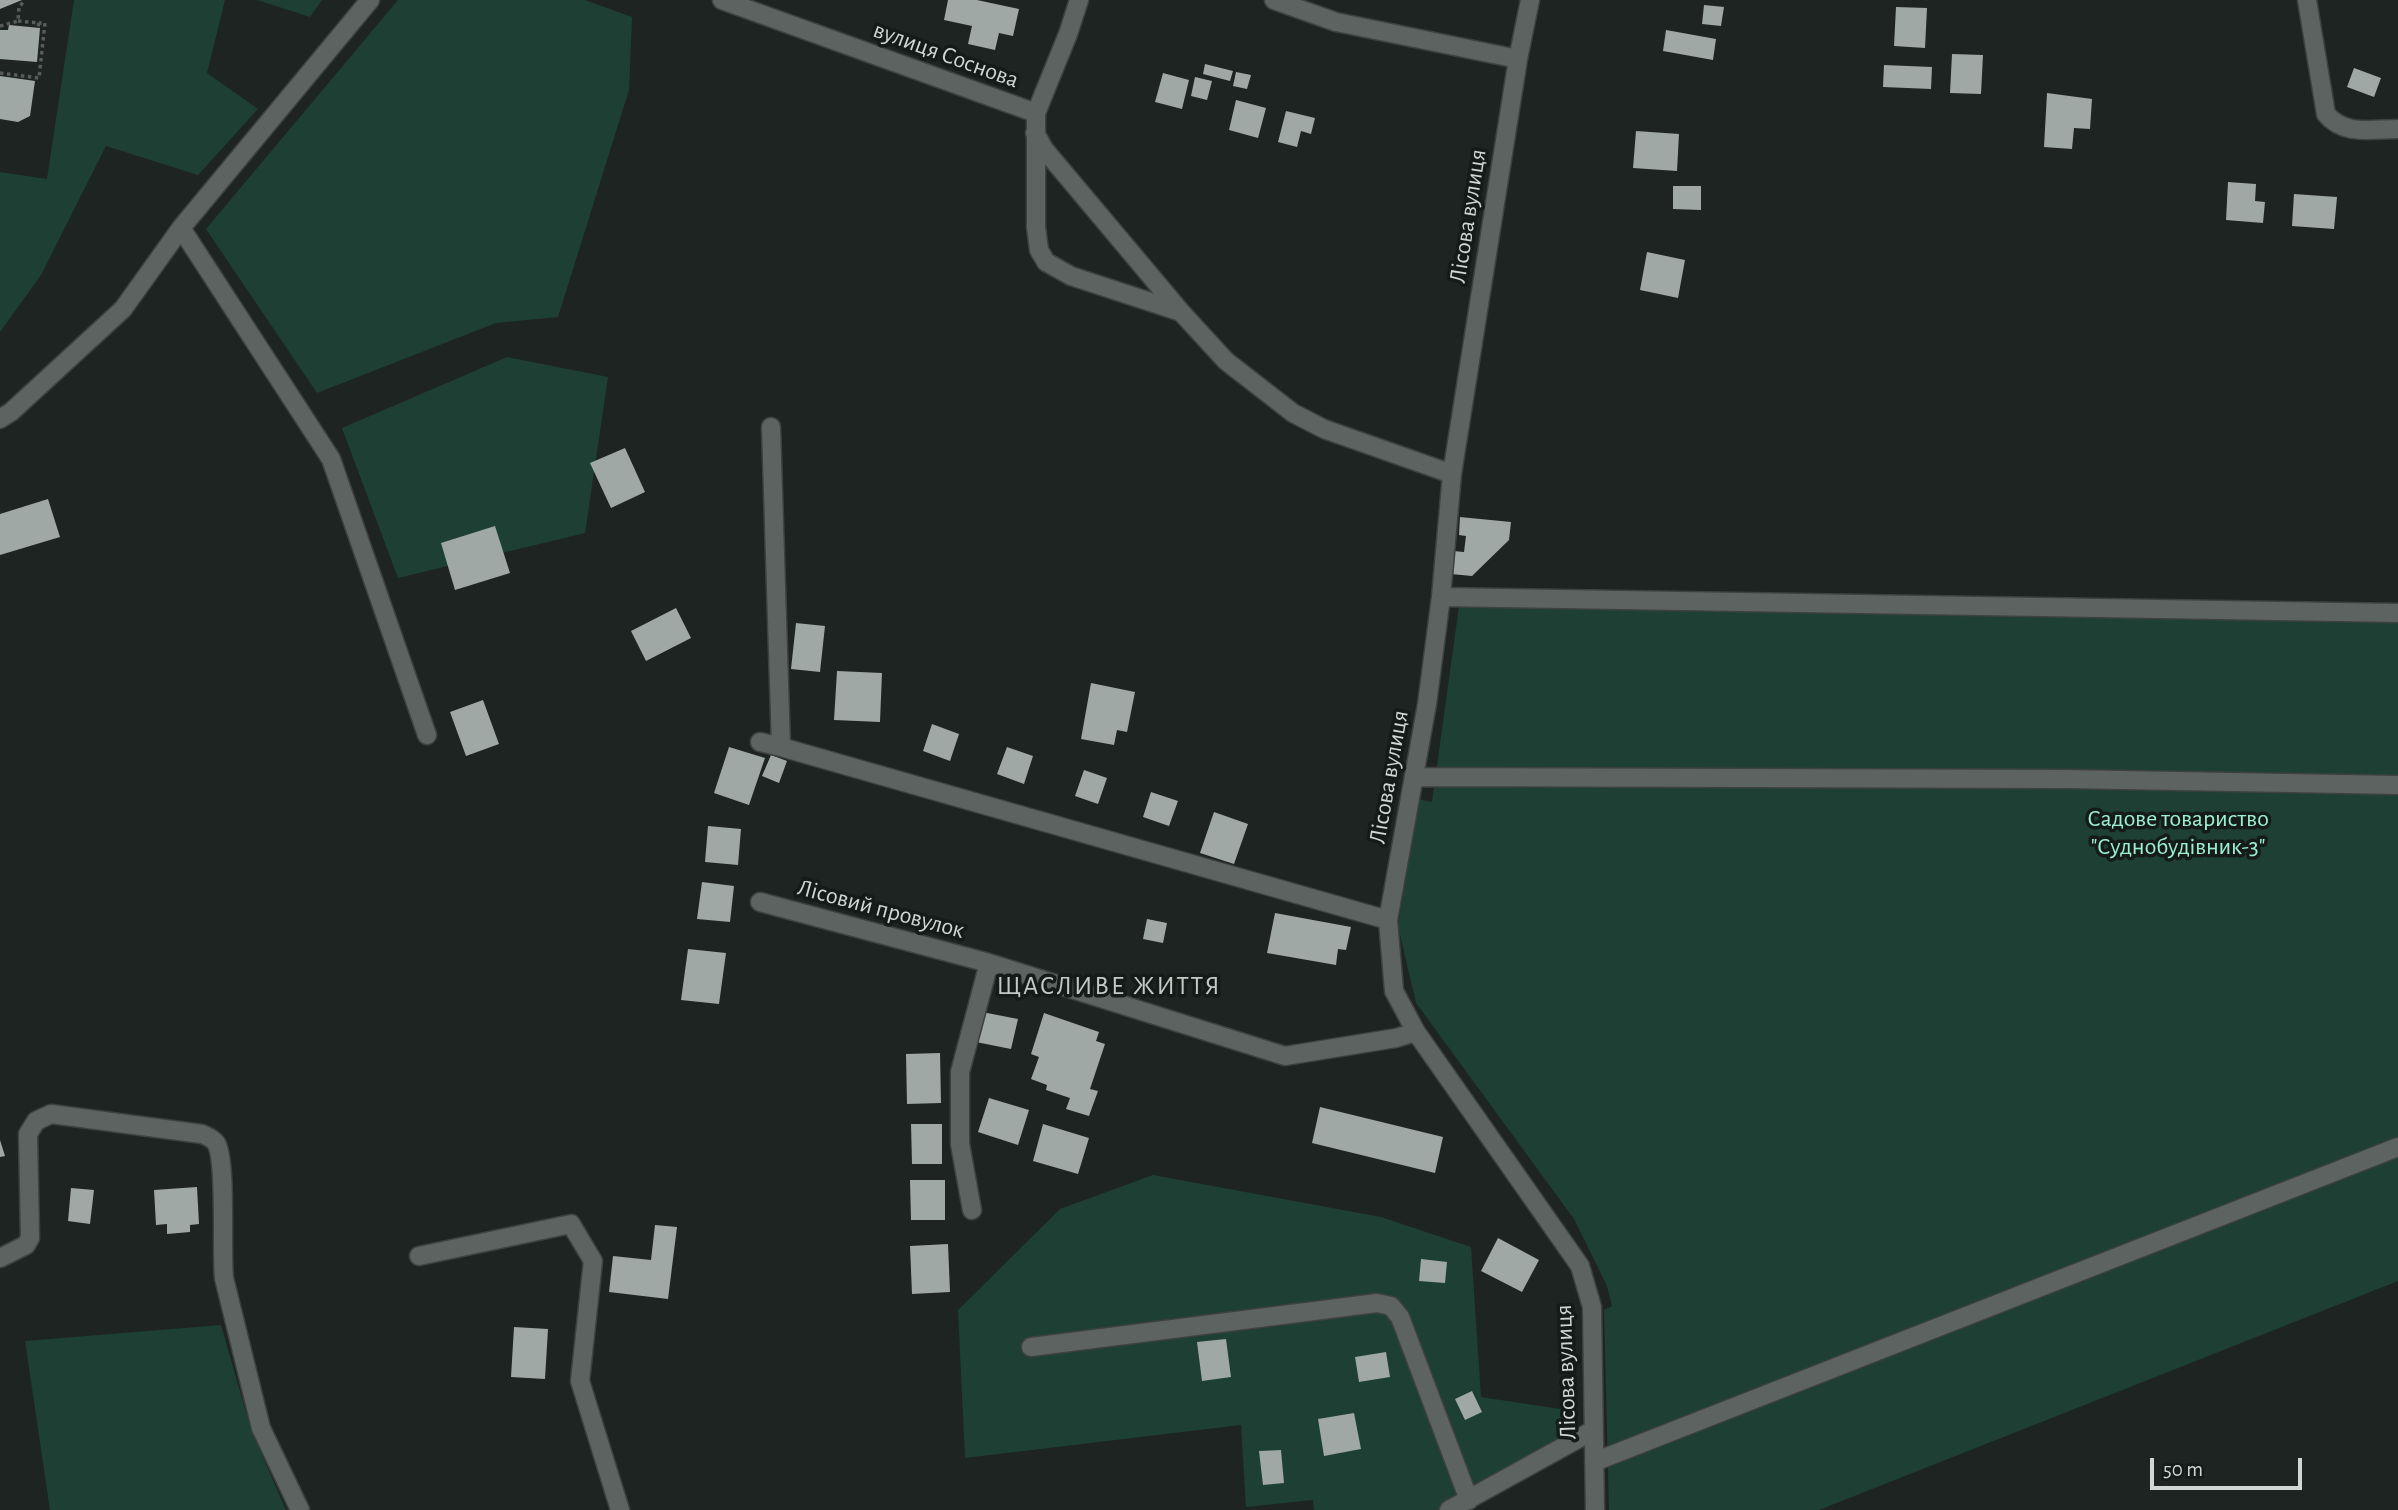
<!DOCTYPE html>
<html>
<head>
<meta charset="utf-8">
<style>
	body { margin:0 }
	#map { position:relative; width:2398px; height:1510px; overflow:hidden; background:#1e2422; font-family:"Alegreya Sans",sans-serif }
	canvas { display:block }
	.scale { position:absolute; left:2150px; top:1458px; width:152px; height:32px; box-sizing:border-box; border:4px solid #d2d6d4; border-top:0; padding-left:9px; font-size:21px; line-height:24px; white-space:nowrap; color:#d2d6d4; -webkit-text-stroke:5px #151b18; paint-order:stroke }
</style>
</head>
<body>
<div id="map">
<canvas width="2398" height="1510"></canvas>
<div class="scale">50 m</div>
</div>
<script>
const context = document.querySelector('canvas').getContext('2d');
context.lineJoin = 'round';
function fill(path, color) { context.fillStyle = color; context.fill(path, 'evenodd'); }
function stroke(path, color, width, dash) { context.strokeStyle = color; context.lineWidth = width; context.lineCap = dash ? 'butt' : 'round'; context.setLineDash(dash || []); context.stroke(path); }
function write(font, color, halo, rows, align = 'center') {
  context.font = font + ' "Alegreya Sans",sans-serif'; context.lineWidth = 7; context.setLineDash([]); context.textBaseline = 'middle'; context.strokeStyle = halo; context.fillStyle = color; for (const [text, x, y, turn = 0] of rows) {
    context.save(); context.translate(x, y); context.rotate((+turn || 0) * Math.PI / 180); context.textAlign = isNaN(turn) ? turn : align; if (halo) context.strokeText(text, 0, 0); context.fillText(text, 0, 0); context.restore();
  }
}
const green = new Path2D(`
	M74,0H225L207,73L258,109L198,175L106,146L41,275L0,332V172L47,179Z
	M257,0H322L310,17Z
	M398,0H585L632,17L629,90L558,317L496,323L317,393L206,229Z
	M507,357L608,377L585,533L398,578L342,428Z
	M1459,606L2398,613V1281L1819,1510H1609L1604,1310L1612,1306L1607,1286L1574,1219L1416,1003L1398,926L1418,799L1432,802Z
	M1153,1175L1381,1217L1471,1247L1481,1397L1573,1411L1577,1440L1469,1500L1439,1510H1314L1313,1500L1246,1507L1241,1425L965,1458L958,1310L1060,1209Z
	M221,1325L251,1430L286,1510H50L25,1341Z`);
const building = new Path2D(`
	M0,0H22L0,9Z
	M948,0H977L1019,9L1013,36L999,33L995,50L968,44L972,26L944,20Z
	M1704,5L1724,7L1721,26L1702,24Z
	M1896,7L1927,8L1925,48L1894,46Z
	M9,25L40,28L37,62L0,59V30H8Z
	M1666,30L1716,39L1713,60L1663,51Z
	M1952,54L1983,55L1981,94L1950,93Z
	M1205,64L1233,71L1230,81L1203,74Z
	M1884,65L1932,67L1931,89L1883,87Z
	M2354,68L2381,78L2374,97L2347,87Z
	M1236,72L1251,75L1247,89L1233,86Z
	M1163,73L1189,80L1182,109L1155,102Z
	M0,76L35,81L30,116L18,122L0,119Z
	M1195,77L1212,81L1207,100L1191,96Z
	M2047,93L2092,99L2090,129L2074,128L2072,149L2044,147Z
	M1236,100L1266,108L1258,138L1229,130Z
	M1286,111L1315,118L1311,134L1301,131L1297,147L1278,142Z
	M1636,131L1679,134L1677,171L1633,168Z
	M2228,182L2256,184L2255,201L2265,202L2263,223L2226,220Z
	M1673,186H1701V210L1673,209Z
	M2294,194L2337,197L2334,229L2292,226Z
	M1647,252L1685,260L1678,298L1640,290Z
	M625,448L645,492L611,508L590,463Z
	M48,499L60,537L0,555V514Z
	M1460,517L1511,522L1509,540L1472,576L1451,574L1453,551L1464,552L1466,536L1459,535Z
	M495,526L510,573L455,590L441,543Z
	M676,608L691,638L646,661L631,631Z
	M796,623L825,626L820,672L791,669Z
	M837,671L882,673L880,722L834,720Z
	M1091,683L1135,692L1127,732L1117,730L1114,745L1081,739Z
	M483,700L499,744L466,756L450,712Z
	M932,724L959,734L950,761L923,751Z
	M729,747L765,758L749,805L714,793Z
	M1007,747L1033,756L1024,784L997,774Z
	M771,755L787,761L779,783L762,776Z
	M1084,770L1107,778L1098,804L1075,796Z
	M1151,792L1178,801L1169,826L1143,817Z
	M1214,812L1248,824L1234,864L1200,853Z
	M708,826L741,829L738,865L705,862Z
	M702,882L734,886L730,922L697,919Z
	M1275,913L1351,927L1346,950L1338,949L1336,965L1267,953Z
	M1147,919L1167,923L1163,943L1143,939Z
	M688,949L726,953L719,1004L681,1000Z
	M982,1012L1018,1019L1011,1049L976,1042Z
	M1044,1013L1099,1032L1096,1041L1105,1044L1090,1089L1098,1091L1089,1116L1066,1109L1070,1098L1046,1090L1047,1085L1031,1079L1039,1057L1031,1054Z
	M940,1053L941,1103L907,1104L906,1054Z
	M989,1098L1029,1110L1018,1145L978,1132Z
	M1320,1107L1443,1137L1435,1173L1312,1143Z
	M911,1124H942V1164H912Z
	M1043,1124L1089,1138L1078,1174L1033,1161Z
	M0,1140L5,1156L0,1157Z
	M910,1180H945V1220H911Z
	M197,1187L199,1224L190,1225V1232L167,1234V1224L156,1225L154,1190Z
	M71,1188L94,1190L90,1224L68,1221Z
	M655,1225L677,1227L668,1299L609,1292L613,1256L651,1260Z
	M1498,1238L1539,1260L1522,1292L1481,1271Z
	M948,1244L950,1292L912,1294L910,1246Z
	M1421,1259L1447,1262L1445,1283L1419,1281Z
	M514,1327L548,1329L545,1379L511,1377Z
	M1226,1339L1231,1377L1202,1381L1197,1342Z
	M1386,1352L1390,1377L1359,1382L1355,1357Z
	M1472,1391L1482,1412L1465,1420L1455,1399Z
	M1354,1413L1361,1449L1324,1456L1318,1419Z
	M1281,1450L1284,1483L1263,1485L1259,1451Z`);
const path = new Path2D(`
	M18,21L39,23L38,27
	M0,26L18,21L19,7L25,0
	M0,73L39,78L45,23H39`);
const minor = new Path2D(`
	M722,0L1036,113
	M1079,0L1068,34L1036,113V227L1039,250L1046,262L1071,276L1181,312
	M1274,0L1336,22L1518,59
	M1530,0L1518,59L1452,474L1441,597L1427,704L1388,920L1394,991L1416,1032L1580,1266L1592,1307L1595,1510
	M2307,0L2326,114C2344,136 2371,129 2398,129
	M1035,133L1044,149L1181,312L1226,361L1293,413L1324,429L1452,474
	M181,228L331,459L427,735
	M0,419L11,412L123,309L181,228L370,0
	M771,427L781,747L1388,920
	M1441,597L2398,613
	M760,742L781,747
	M1415,777L2066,779L2398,785
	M760,902L989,963
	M972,1210L960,1144V1072L989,963L1285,1056L1396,1038L1416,1032
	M419,1256L571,1224L593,1261L580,1381L620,1510
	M0,1258L26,1245L30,1238L28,1134L36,1121L51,1114L202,1134C207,1136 213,1139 216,1143C227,1160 221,1251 224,1278L261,1428L300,1510
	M1031,1347L1377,1303L1391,1306L1400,1317L1469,1500
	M1594,1462L2398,1147
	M1449,1510L1592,1431`);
const streetNames = [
	["вулиця Соснова",946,55,20],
	["Лісова вулиця",1468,216,-81],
	["Лісова вулиця",1389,777,-80],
	["Лісовий провулок",881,909,15],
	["Лісова вулиця",1566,1372,-92]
];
const parkNames = [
	["Садове товариство",2178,819],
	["\"Суднобудівник-3\"",2178,847]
];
const neighbourhoodNames = [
	["ЩАСЛИВЕ ЖИТТЯ",1109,986]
];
fill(green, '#1e3f34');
fill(building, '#a0a8a5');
stroke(minor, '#3d413f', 21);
stroke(path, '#585d5b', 3.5, [3.5, 3.5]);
stroke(minor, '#5c6361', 18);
write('24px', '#d2d6d4', '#151b18', streetNames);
write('24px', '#9cf0d1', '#151b18', parkNames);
context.letterSpacing = '2px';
write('26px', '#c2cac6', '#151b18', neighbourhoodNames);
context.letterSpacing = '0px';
</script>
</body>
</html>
